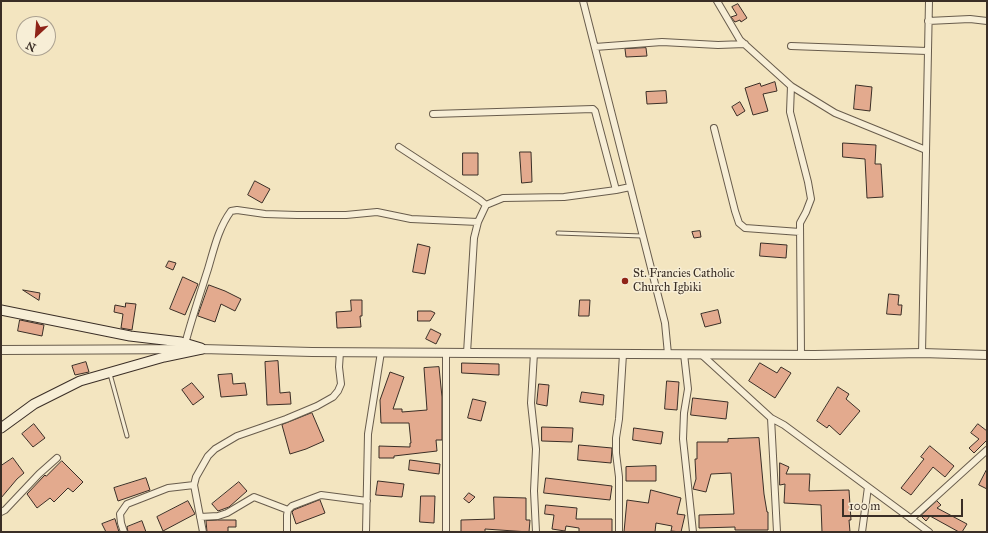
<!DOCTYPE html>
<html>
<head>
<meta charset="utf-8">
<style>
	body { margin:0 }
	#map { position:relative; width:988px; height:533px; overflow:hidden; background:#f3e5c0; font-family:"IM FELL Great Primer",serif }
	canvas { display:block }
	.frame { position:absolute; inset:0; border:2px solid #3a2e26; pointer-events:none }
	.north { position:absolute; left:16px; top:16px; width:40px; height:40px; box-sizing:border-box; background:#f7eed6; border:1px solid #aba190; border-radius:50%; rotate:206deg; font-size:11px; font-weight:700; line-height:16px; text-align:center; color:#3a2e26 }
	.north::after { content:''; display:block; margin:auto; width:14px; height:18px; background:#8f2418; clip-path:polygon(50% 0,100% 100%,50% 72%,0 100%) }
	.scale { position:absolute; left:842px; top:499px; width:121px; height:18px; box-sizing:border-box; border:2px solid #3a2e26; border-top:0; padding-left:5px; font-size:12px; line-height:14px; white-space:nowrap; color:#3a2e26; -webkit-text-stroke:3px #f7eed6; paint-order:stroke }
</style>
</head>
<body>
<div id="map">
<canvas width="988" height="533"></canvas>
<div class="frame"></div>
<div class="north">N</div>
<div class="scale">100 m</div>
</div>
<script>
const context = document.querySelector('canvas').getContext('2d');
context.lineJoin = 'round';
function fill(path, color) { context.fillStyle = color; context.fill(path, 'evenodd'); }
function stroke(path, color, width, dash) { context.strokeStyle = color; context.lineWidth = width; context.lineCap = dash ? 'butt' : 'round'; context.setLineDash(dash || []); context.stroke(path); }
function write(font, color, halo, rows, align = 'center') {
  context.font = font + ' "IM FELL Great Primer",serif'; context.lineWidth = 3; context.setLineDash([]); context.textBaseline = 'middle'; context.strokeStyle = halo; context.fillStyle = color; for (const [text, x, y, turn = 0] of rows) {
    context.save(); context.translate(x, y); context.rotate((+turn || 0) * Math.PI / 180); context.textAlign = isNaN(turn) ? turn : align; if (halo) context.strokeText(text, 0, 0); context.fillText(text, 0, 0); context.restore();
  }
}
const building = new Path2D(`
	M738,4L747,18L741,22L740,20L735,22L731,17L737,15L732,7Z
	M646,48L647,56L626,57L625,49Z
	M775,82L777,91L763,94L768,111L753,115L745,88L760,83L761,86Z
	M856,85L872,87L870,111L854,109Z
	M666,91L667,103L647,104L646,92Z
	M740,102L745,111L737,116L732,107Z
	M843,143L876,145L875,164H881L883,197L867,198L865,159L843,157Z
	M520,152H531L532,182L522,183Z
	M463,153H478V175H463Z
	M255,181L270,189L262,203L248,195Z
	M700,231L701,237L694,238L692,232Z
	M761,243L787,245L786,258L760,256Z
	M418,244L430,247L425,274L413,272Z
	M169,261L176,263L173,270L166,267Z
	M183,277L198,284L185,315L170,309Z
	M209,285L225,291L241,299L235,311L221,304L215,322L198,316Z
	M23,290L40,293L39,300Z
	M889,294L899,295L898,305H902L901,315L887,314Z
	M351,300H362V316H360L361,327L337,328L336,312L351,311Z
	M580,300H590L589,316H579Z
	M126,303L136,304L132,330L121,328L123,314L114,312L115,305L125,307Z
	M718,310L721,323L705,327L701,314Z
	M418,311H431L435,313L430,321H418Z
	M20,320L44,325L42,336L18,331Z
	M431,329L441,334L436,344L426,339Z
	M278,361L280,393L290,392L291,404L267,405L265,362Z
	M86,362L89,372L75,375L72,366Z
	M462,363L499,364V375L462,373Z
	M760,363L777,373L781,367L791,373L775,398L749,381Z
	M439,367L442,397V440H436L437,451L394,456V458H379V446L410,447V443H411L409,423H381L380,400L390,372L404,377L393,409H402V412L427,410L424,368Z
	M232,374L233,384L245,383L247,395L221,397L218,375Z
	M667,381L679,382L677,410L665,409Z
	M192,383L204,397L193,405L182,390Z
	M539,384L549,385L547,406L537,404Z
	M838,387L849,394L846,399L860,411L840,435L829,425L827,428L817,421Z
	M582,392L604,395L603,405L580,402Z
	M693,398L728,402L726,419L691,415Z
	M473,399L486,402L481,421L468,418Z
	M312,413L324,441L306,449L290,454L282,425Z
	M34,424L45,438L33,447L22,434Z
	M978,424L987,431V440L974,453L969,448L979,439L971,433Z
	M542,427L573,428L572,442L542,441Z
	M634,428L663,432L661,444L633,440Z
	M759,438L764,494L767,512H768V530H735V527L699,528V515L734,514L731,473L711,474L706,492L693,489L696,479L695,459H697V442H728V439Z
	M579,445L612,448L611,463L578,460Z
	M930,446L954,466L945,477L933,467L911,495L901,488L924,459L921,457Z
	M13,458L24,473L17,479L1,498V466Z
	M410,460L440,464L439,474L409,470Z
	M62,461L83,482L73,492L68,488L54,502L50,498L37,508L27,494L44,476L45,475L46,476Z
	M780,463L789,467L786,474H810L809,491L849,490L851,520H849L850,532H822L821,505L784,503L785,484L780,485Z
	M656,466V481H626V467Z
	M987,469V489L979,485Z
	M146,478L150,490L118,501L114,488Z
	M546,478L612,486L610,500L544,493Z
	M378,481L404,484L402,497L376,495Z
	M239,482L247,491L229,507L218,511L212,504Z
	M651,490L681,498L677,514L685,515L681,532L671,531L672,526L656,523L655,532H624L627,500L648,503Z
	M469,493L475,497L469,503L464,499Z
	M421,496H435L434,523L420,522Z
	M494,497L526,498V520H530L529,532L485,529V532H461V520L494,519Z
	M320,500L325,513L296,524L292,512L294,510Z
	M188,501L195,514L163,531L157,517Z
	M937,501L941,505L937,508L967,524L962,532H959L930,516L926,521L921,516Z
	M546,505L577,508L576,519H612V532H579V528L566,526L565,531L552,529L554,515L545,514Z
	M115,519L119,532H106L102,524Z
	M218,520H236V527H228V532H207L206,521Z
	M142,521L146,532H128L127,527Z`);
const service = new Path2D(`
	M558,233L642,236
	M110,374L127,436`);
const minor = new Path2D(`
	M583,1L665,323L668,354
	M717,1L740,40L791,86L835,113L926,150
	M928,21L970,19L987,21
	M791,46L927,51
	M595,47L662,42L718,45L745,44
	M791,86L790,112L808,182L811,199L806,212L800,223L801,355
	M433,114L593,109L595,111L616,190
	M714,128L735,211L739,223L745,228L800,232
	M399,147L480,200L486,205
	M185,344C192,318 200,294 208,269C214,249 218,229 231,211L237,210L265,214L297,215H346L377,212L411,219L478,222
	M467,353L474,238L478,222L486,205L503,198L564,197L616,190L630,187
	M534,353L531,403L536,449L534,491L536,532
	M922,353L929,1
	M684,354L688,389L684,413L683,439L693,532
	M702,355L771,418L784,425L929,532
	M771,418L777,532
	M1,512L5,510L39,474L57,458
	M200,517L218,516L227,513L254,497L288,510
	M911,519L987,450
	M124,532L121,523L120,514L127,504L168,488L194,485
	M203,532L194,485L196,477L208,456L215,449L237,436L286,419L317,406L333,397L338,391L341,384L339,367L340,352
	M287,532V515L288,510L292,506L321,495L367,501
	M366,532L368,434L381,352
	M446,532V353
	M619,532V477L616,453V438L619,419L623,354
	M862,532L868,487`);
const tertiary = new Path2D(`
	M1,350L202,349L312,352L635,354L815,355L922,353L987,355`);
const secondary = new Path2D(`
	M1,310L130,336L181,342L201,348
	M1,428L34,404L80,381L164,357L202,349`);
const markers = [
	[625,281,4,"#8f2418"]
];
const poiNames = [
	["St. Francies Catholic",633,274],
	["Church Igbiki",633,288]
];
fill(building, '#e3aa8e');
stroke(building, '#3a2e26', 1);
stroke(service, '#685c4c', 5);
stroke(minor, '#685c4c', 8);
stroke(tertiary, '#685c4c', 10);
stroke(secondary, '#3a2e26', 11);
stroke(service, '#f7eed6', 3);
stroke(minor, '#f7eed6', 6);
stroke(tertiary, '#f7eed6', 8);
stroke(secondary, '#f7eed6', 9);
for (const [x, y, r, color] of markers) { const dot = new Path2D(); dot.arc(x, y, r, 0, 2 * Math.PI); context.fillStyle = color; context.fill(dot); stroke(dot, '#f7eed6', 1.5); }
write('12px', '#3a2e26', '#f7eed6', poiNames, 'left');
</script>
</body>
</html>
